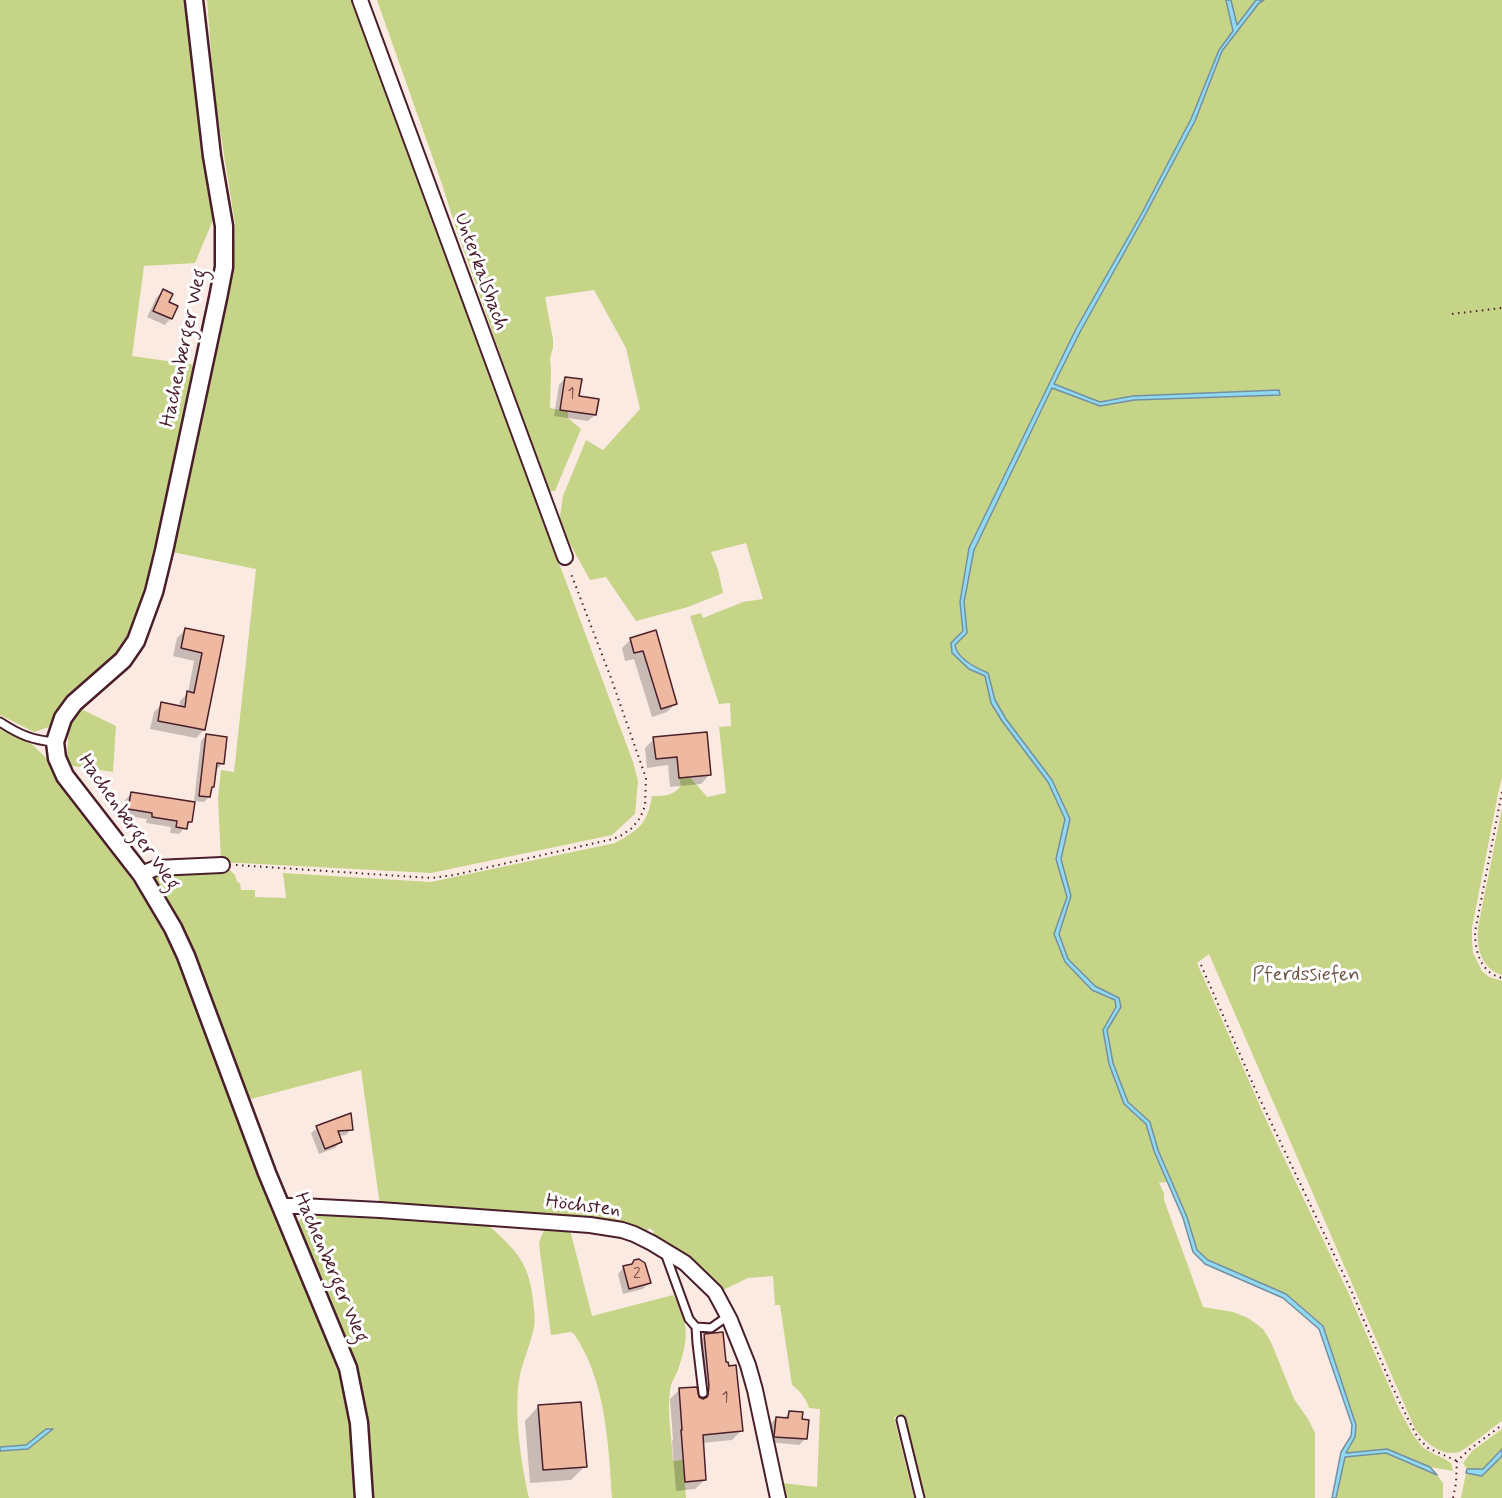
<!DOCTYPE html>
<html>
<head>
<meta charset="utf-8">
<style>
	body { margin:0 }
	canvas { display:block; background:#faeae2 }
</style>
</head>
<body>
<canvas width="1502" height="1498"></canvas>
<script>
const context = document.querySelector('canvas').getContext('2d');
context.lineJoin = 'round';
function fill(path, color) { context.fillStyle = color; context.fill(path, 'evenodd'); }
function stroke(path, color, width, dash) { context.strokeStyle = color; context.lineWidth = width; context.lineCap = dash ? 'butt' : 'round'; context.setLineDash(dash || []); context.stroke(path); }
function write(font, color, halo, rows, align = 'center') {
  context.font = font + ' Mynerve,sans-serif'; context.lineWidth = 6; context.setLineDash([]); context.textBaseline = 'middle'; context.strokeStyle = halo; context.fillStyle = color; for (const [text, x, y, turn = 0] of rows) {
    context.save(); context.translate(x, y); context.rotate((+turn || 0) * Math.PI / 180); context.textAlign = isNaN(turn) ? turn : align; if (halo) context.strokeText(text, 0, 0); context.fillText(text, 0, 0); context.restore();
  }
}
const green = new Path2D(`
	M0,0H185L203,166L213,220L195,263L144,266L132,356L195,365L144,596L133,627L115,654L92,675L66,696L49,727L34,732L0,715Z
	M207,0H354L504,415L633,762L638,781L635,814L612,835L431,873L221,862L218,798L221,770L234,772L256,569L172,552L233,266L235,224L214,92Z
	M377,0H1226L1233,30L1219,50L1191,119L1142,213L1076,329L969,548L960,602L963,631L951,643L952,653L969,669L985,676L991,703L1002,721L1048,782L1065,819L1056,859L1067,897L1054,934L1065,962L1092,990L1115,1000L1117,1007L1103,1030L1124,1104L1146,1124L1154,1151L1167,1182L1159,1183L1164,1193V1200L1203,1307L1233,1312L1248,1318L1263,1329L1271,1342L1294,1399L1308,1419L1315,1433V1498H925L904,1416L894,1417L914,1498H786L782,1483L817,1487L820,1409L809,1408C806,1398 800,1391 792,1385L780,1305H775L773,1276L748,1278L721,1291L652,1236L654,1231L649,1228L646,1234L631,1226L604,1218L380,1205L361,1070L247,1100L185,939L168,903L152,879L156,871L230,870L235,875L237,882L240,883L241,890H255V897L286,898L283,873L431,882L615,843C639,829 647,825 652,796C663,796 675,796 681,785L679,778L690,777L707,797L726,793L719,727L731,726L730,703L719,704L690,616L701,613L703,618L743,602L763,599L746,543L711,552L718,570L723,593L688,607L636,621L606,577L590,580L559,524L563,496L586,440L603,450L640,409L626,348L594,290L545,297L553,339V348L550,358L551,372L550,408L568,412V418L581,429L555,491H548L455,225L442,184Z
	M1231,0H1256L1236,26Z
	M1264,0H1502V777L1498,794L1472,928V940L1473,953L1482,971L1489,977L1502,981V1421C1493,1427 1467,1449 1459,1452C1441,1457 1425,1442 1415,1429L1209,954L1197,963L1267,1122L1348,1292L1400,1411L1412,1433L1422,1447L1434,1454L1443,1458L1451,1463L1453,1471L1430,1467L1387,1449L1345,1453L1355,1437L1356,1425L1323,1326L1286,1294L1208,1260L1197,1250L1187,1217L1158,1150L1150,1122L1128,1102L1113,1063L1107,1030L1121,1007L1119,998L1095,986L1068,959L1059,934L1071,896L1061,859L1070,819L1052,780L1006,719L995,700L988,673C976,667 957,659 955,645L967,633L964,602L974,550L1052,388L1100,406L1134,400L1133,396L1100,402L1054,384L1080,332L1144,217L1195,121L1222,51L1259,3Z
	M81,709L116,726L113,772L72,766L67,757L69,724Z
	M0,729L33,745L51,763L64,790L107,845L154,911L171,945L269,1198L332,1346L343,1381L351,1424L354,1498H0V1451L28,1449L46,1429L26,1445L0,1447Z
	M1502,808V975C1481,969 1476,946 1478,927Z
	M305,1213L488,1225C515,1249 529,1262 533,1300C534,1311 536,1322 533,1332C529,1348 522,1363 519,1380C514,1415 521,1464 529,1498H370L366,1423L358,1377L346,1341L297,1224Z
	M545,1228L570,1230L592,1316L673,1295C690,1321 688,1342 678,1370C675,1377 670,1384 670,1391C667,1414 672,1438 673,1461L683,1460L686,1498H612C608,1443 606,1381 574,1334L571,1332L551,1335L540,1252L539,1242Z
	M1502,1429V1449L1482,1470L1467,1469L1463,1463L1472,1451Z
	M1386,1453L1437,1475L1443,1483V1498H1336L1344,1457Z
	M1502,1456V1498H1461L1466,1473L1482,1476Z`);
const water = new Path2D(`
	M1226,0H1231L1237,25L1256,0H1264L1259,3L1222,51L1195,121L1144,217L1080,332L1054,384L1100,402L1133,396L1279,390L1280,395L1134,400L1100,406L1052,388L974,550L964,602L967,633L955,645C957,659 976,668 988,673L995,700L1006,719L1052,780L1070,819L1061,859L1071,896L1059,934L1068,959L1095,986L1119,998L1121,1007L1107,1030L1113,1063L1128,1102L1150,1122L1158,1150L1187,1217L1197,1250L1208,1260L1286,1294L1323,1326L1356,1425L1355,1437L1346,1453L1387,1449L1430,1467L1437,1475L1386,1453L1345,1457L1336,1498H1332L1341,1452L1351,1436L1352,1425L1319,1329L1283,1298L1205,1264L1193,1252L1183,1218L1154,1151L1146,1124L1124,1104L1109,1064L1103,1030L1116,1007L1115,1000L1092,990L1065,962L1054,934L1067,897L1056,859L1065,819L1048,782L1002,721L991,703L985,676L969,669L952,653L951,643L963,631L960,602L969,548L1076,329L1142,213L1191,119L1219,50L1233,31Z
	M46,1429H53L28,1449L0,1451V1447L26,1445Z
	M1502,1449V1456L1482,1476L1466,1473L1467,1469H1483Z`);
const shadow = new Path2D(`
	M163,291L171,318L165,325L147,317L156,298Z
	M565,378L578,398L595,415L588,421L554,416L559,385Z
	M185,630L222,637L204,730L196,738L150,729L154,712L162,704L179,707L180,701L188,693L194,661L173,656L177,638Z
	M655,632L676,703L667,712L652,717L634,659L625,661L622,648L631,639Z
	M206,735L223,763L217,769H215L213,787L210,790L209,797L204,802L194,801L201,741Z
	M654,739L710,774L701,784L670,787L668,765L647,768L645,748Z
	M131,794L191,821L179,834L170,833L171,827L146,823L147,819L123,815L125,800Z
	M317,1128L351,1129L346,1135L338,1136L340,1142L335,1148L319,1154L311,1133Z
	M624,1267L649,1283L643,1289L623,1294L618,1274Z
	M705,1336L725,1364L741,1431L732,1440L702,1443L705,1480L695,1489L676,1491L672,1441L673,1440L670,1399L680,1389L698,1400L700,1399L695,1345Z
	M538,1407L585,1466L571,1480L530,1483L525,1421Z
	M789,1413L801,1421L805,1439L799,1445L769,1442L770,1424L776,1418L783,1419Z`);
const building = new Path2D(`
	M163,289L173,294L169,302L178,306L172,319L153,311Z
	M565,377L582,379L579,396L599,399L596,415L560,410Z
	M185,628L224,636L205,730L158,721L161,702L185,707L187,691L194,693L202,653L181,648Z
	M656,630L677,704L661,709L643,651L634,653L630,638Z
	M707,732L711,775L679,778L677,757L656,759L653,737Z
	M206,734L227,737L224,764L217,763L214,787H212L210,797L199,796Z
	M131,792L195,802L192,822H188L187,829L176,827L177,821L152,817V813L128,809Z
	M351,1113L353,1130L338,1131L342,1142L325,1149L316,1126Z
	M639,1259L645,1263L651,1283L629,1289L623,1266L632,1264L634,1260Z
	M723,1332L726,1362H728L729,1366L736,1365L743,1431L703,1435L706,1480L685,1482L681,1430H682L679,1388L697,1387L699,1397L703,1399L707,1397L708,1395L709,1386L704,1334Z
	M581,1402L587,1467L543,1470L538,1405Z
	M789,1411L803,1412L802,1419L809,1420L807,1439L774,1437L776,1417L788,1418Z`);
const path = new Path2D(`
	M1452,314L1502,308
	M1502,792L1475,932C1475,952 1481,973 1502,978
	M236,865L431,878L454,875L613,839L622,835L632,828L640,818L645,806L646,778L611,678L570,571
	M1201,965L1256,1091L1351,1290L1391,1384L1409,1421L1418,1438L1428,1448L1457,1461
	M1453,1498L1456,1483L1457,1461L1470,1449L1502,1425`);
const service = new Path2D(`
	M0,722C20,735 32,740 55,742
	M665,1253L689,1319L696,1327L711,1328L728,1316
	M696,1327L697,1343L703,1393
	M901,1420L920,1498`);
const minor = new Path2D(`
	M360,0L565,557
	M141,874L156,868L222,865
	M281,1206H301L380,1210L590,1225L622,1230L634,1234L652,1243L685,1263L715,1292L730,1320L748,1365L755,1390L778,1498`);
const tertiary = new Path2D(`
	M194,0L212,156L224,226V267L218,298L164,551L154,592L136,641L123,660L74,703L63,718L55,742L57,758L65,776L141,874L173,928L186,956L267,1173L348,1368L359,1423L364,1498`);
const numberNames = [
	["1",571,395],
	["2",637,1275],
	["1",725,1399]
];
const streetNames = [
	["Unterkalsbach",480,272,70],
	["Hachenberger Weg",185,348,-78],
	["Hachenberger Weg",128,823,55],
	["Höchsten",583,1207,7],
	["Hachenberger Weg",330,1268,67]
];
const parkNames = [
	["Pferdssiefen",1306,976]
];
fill(green, '#c6d488');
fill(water, '#90daf1');
stroke(water, '#748fa2', 1.5);
fill(shadow, '#0003');
fill(building, '#eeb9a0');
stroke(building, '#4a1f2b', 1.5);
stroke(service, '#4a1f2b', 11);
stroke(minor, '#4a1f2b', 18);
stroke(tertiary, '#4a1f2b', 21);
stroke(path, '#4a1f2b', 2, [1.5, 4.5]);
stroke(service, '#fff', 7);
stroke(minor, '#fff', 14);
stroke(tertiary, '#fff', 16);
write('16px', '#734648', null, numberNames);
write('20px', '#4a1f2b', '#fff', streetNames);
write('20px', '#6f5547', '#fff', parkNames);
</script>
</body>
</html>
